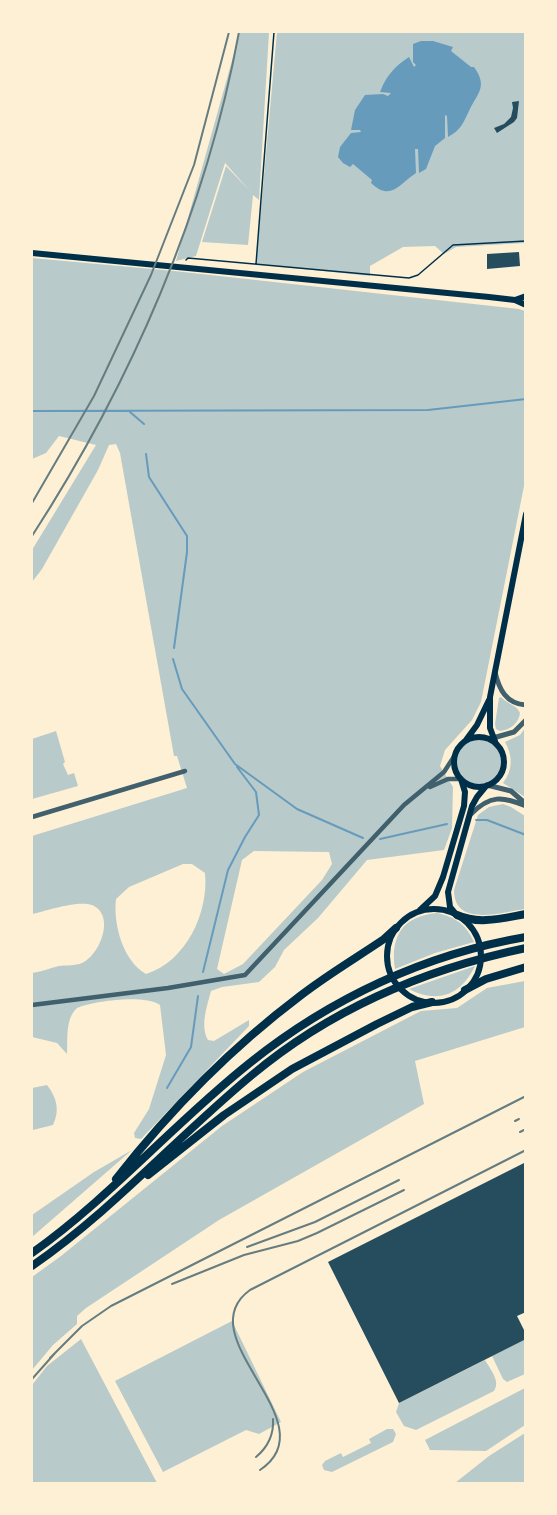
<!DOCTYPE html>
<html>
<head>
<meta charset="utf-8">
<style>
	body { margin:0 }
	#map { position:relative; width:557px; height:1515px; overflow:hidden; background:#fdf0d5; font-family:Quicksand,sans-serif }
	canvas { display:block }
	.frame { position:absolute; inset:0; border:33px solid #fdf0d5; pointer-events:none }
</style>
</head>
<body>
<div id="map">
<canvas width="557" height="1515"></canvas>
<div class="frame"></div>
</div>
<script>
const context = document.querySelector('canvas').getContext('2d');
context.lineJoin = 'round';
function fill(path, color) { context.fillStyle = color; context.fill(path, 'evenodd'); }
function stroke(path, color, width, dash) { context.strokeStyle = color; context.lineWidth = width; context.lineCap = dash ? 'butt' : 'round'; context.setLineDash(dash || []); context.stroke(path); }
const green = new Path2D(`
	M240,32H269L259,200L253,195L248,245L202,242L226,166L251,192L225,163L196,256L176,261Z
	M277,32H525V243L456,247L444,254L435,246L403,247L370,266V276L256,264Z
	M32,258L174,271L519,309L525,311V481L481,702L472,720L445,750L440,766L453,787L452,828L444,850L367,860L318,918L284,950L275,967L259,982L222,987L211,991C207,1006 200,1026 208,1040L214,1041L249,1020V1026L141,1139L135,1138L134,1133L149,1109L166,1055L160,1005C144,994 94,1001 77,1008C65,1019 68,1039 67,1054L57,1043L32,1037V973C41,972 50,968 59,966C66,965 75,966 82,963C100,955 116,915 92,905C77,900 46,911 32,914V836L187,788L177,756H174L120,453L116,444L109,445L98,470L42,569L32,582V550L96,445L59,436L46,453L32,459ZM254,851L329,852L332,864L322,880L243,964L224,974L217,969L242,860ZM183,864H192L205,873C209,912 186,962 146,974C123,961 113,924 116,899L129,887Z
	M501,697C507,704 517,705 520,713C519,723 510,730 500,731L496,729L495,724L499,698Z
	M525,728V797L503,783C513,770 513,756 505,742L520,735Z
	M56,731L65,762L63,764L68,775L74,773L78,786L32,799V739Z
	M455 762a24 24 0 1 1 48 0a24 24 0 1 1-48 0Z
	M503,804L511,807L525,816V909C502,912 454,928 454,890L478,815L489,807Z
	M437,913C455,917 466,924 474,942L435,953L395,969C390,936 403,916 437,913Z
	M475,966C461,995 438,1004 409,989Z
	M525,981V1027L415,1061L424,1104L219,1220L86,1308L77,1316V1324L53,1345L32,1370V1277L61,1256L222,1126L303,1072L421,1011L457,1008L487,988Z
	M47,1085C57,1098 60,1110 53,1125L33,1130L32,1129V1088Z
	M132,1150L32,1237V1215L94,1172Z
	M232,1321L281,1422L259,1434L246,1430L163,1472L115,1381Z
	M81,1339L157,1483H32V1385L47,1366Z
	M525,1339V1374L507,1382L503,1379L492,1356Z
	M485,1360C490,1369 501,1381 494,1391L416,1430L404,1426L396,1412L399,1403Z
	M525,1388V1425L486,1451L430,1450L425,1440Z
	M387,1429H393L396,1434L393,1442L332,1472L324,1470L322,1465L325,1461L341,1453L343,1457L371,1443L369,1439Z
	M525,1433V1483H455L489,1456Z`);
const water = new Path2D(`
	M421,41H433L453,47L451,51L471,67H474C488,87 478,92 469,111C463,123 461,130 448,137L447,116L445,115V138L435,146L426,169L419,173L418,149H415L416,173C399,184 391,202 371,183L372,180L353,164L350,167L343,163L338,157L340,147L351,133L361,132L360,130H351L355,110L365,95L383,94L388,96L391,93L380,92C386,76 395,66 409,57L414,67L416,65L413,62V44Z`);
const stream = new Path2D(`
	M32,411L428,410L526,399
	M130,412L144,424
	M146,454L149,477L187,536V552L174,648
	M173,659L182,689L235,764L297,809L363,838
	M476,820H487L526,835
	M380,839L447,824
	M203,972L228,870L245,837L259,815L256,792L237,767
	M167,1088L191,1047L198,996`);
const building = new Path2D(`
	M519,101L517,118L514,122L497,133L494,128L504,124L511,117L513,108L512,102Z
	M519,252L520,266L487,269V254Z
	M526,1162V1312L517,1316L526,1334V1339L399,1403L328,1262Z`);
const path = new Path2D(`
	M186,260L188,258L409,278L418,275L453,245L526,241
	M256,264L274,32`);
const minor = new Path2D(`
	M430,787L448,779H461
	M32,817L185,771
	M32,1005L168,988L245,975L404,805L444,772L455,755`);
const tertiary = new Path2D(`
	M495,672C499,689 506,704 526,705
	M493,738L514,732L526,720
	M487,785L511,791L526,804
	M471,814C490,795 502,796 526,806`);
const secondary = new Path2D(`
	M32,253L489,297L515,300L526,305
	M515,300L526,296
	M454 762a25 25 0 1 1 50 0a25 25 0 1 1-50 0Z
	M466,740L477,725L489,700
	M496,744L490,728V697L526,514
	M387 956a47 47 0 1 1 94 0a47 47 0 1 1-94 0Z
	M420,910L435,896L443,877L464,806L465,792L461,779
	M455,913L450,907L448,892L472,806L477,797L486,786`);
const trunk = new Path2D(`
	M457,915C479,925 503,918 526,914
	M465,990L486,979L526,967
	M148,1175L224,1115L292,1069L377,1024L412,1007L432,1002
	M116,1179C170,1110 231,1048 300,996C327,975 356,958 384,939L396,928
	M32,1253C111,1197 175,1122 251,1062C330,999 425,954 526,937
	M32,1266C112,1211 177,1137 252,1075C331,1009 425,969 526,948`);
const rail = new Path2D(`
	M32,503L94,396L151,275L194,165L229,32
	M32,536C131,383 206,211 239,32
	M515,1121L519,1119
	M520,1132L524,1130
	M247,1247L315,1222L399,1180
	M172,1284L244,1255L298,1241L317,1233L404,1190
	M50,1358L82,1326L111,1306L526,1096
	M32,1379L56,1352
	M256,1457C268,1447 274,1435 273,1419
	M260,1470C331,1423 185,1337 250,1290L526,1150`);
fill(green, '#b9caca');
fill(water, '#669bbc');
stroke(stream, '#669bbc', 2);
fill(building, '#264d5e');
stroke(path, '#003049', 1.5);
stroke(minor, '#3f606c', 4.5);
stroke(tertiary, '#3f606c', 5);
stroke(secondary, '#003049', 6);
stroke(trunk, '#003049', 8);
stroke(rail, '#657d81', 2);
</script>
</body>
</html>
